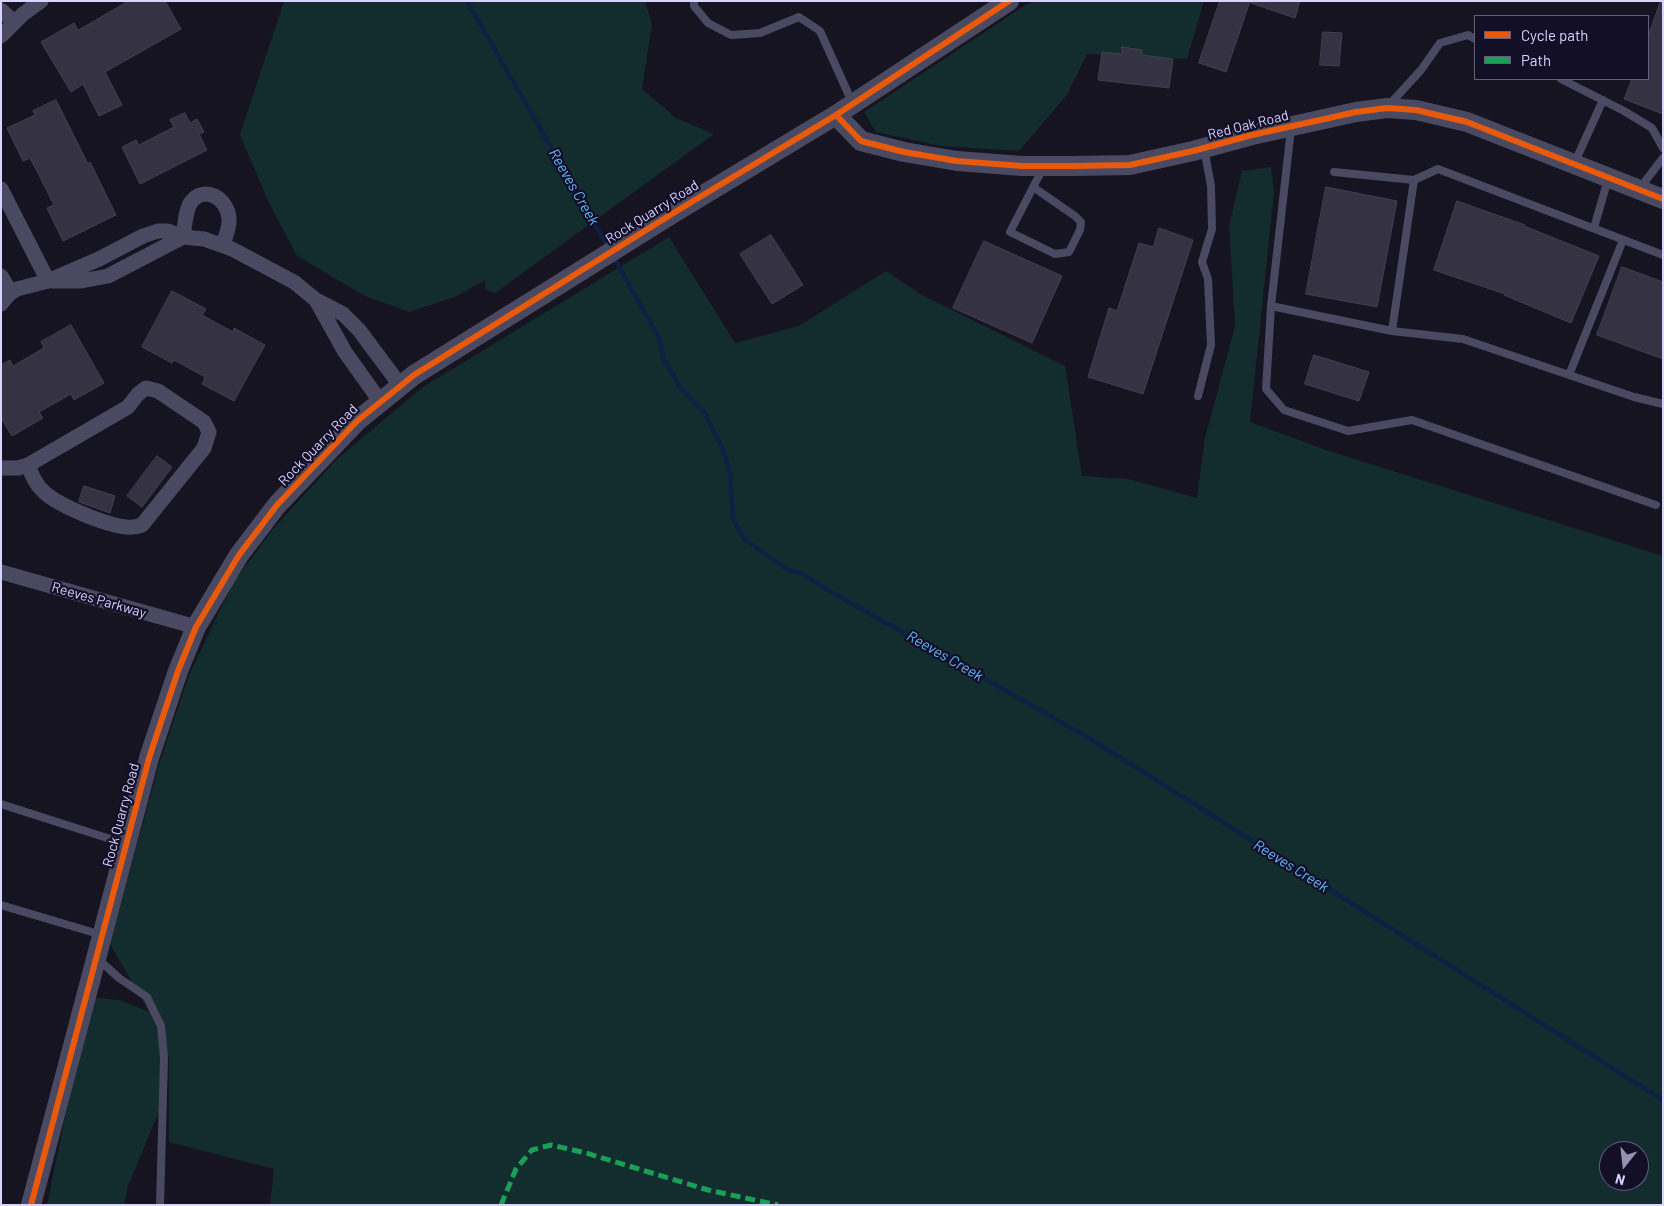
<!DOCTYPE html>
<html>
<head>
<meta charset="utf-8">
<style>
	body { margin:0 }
	#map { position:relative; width:1664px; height:1206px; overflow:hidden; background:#161421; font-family:Barlow,sans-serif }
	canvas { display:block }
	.frame { position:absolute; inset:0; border:2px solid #d9d4ff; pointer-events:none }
	.legend { position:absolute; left:1474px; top:15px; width:175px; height:65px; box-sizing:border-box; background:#130f26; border:1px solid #625e7d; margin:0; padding:6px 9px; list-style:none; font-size:15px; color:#d9d4ff }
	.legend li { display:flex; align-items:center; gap:10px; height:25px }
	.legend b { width:25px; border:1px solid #625e7d }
	.north { position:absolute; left:1599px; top:1141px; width:50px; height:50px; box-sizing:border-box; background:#130f26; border:1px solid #625e7d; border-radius:50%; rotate:196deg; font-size:14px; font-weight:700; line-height:20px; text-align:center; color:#d9d4ff }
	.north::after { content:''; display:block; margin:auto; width:18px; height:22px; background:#9591b1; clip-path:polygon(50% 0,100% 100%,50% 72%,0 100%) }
</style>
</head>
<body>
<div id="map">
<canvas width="1664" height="1206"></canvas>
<div class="frame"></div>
<ul class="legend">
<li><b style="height:6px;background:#e8590c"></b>Cycle path</li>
<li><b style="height:6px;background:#1a9f57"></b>Path</li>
</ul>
<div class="north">N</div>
</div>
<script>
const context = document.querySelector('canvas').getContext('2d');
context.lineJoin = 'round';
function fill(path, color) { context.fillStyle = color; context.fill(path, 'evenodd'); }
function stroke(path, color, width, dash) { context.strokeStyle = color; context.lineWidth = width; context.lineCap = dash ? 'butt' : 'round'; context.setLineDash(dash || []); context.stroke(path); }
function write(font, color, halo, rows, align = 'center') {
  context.font = font + ' Barlow,sans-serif'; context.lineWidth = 4.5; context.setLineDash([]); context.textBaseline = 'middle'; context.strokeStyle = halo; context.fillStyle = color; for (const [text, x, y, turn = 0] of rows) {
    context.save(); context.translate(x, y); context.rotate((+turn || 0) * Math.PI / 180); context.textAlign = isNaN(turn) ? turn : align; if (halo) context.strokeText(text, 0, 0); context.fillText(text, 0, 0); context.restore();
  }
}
const green = new Path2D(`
	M284,1H645L652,24L642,89L676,118L714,134L495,293L485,289V280L455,297L409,312L365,296L297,256L269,203L240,135Z
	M1035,1H1204L1187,59L1087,54L1067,95L1019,151L941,146L876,132L864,112L1024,6Z
	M1271,167L1274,192L1250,422L1326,450L1663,556V1205H270L274,1169L169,1142V1053L159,1111L128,1186L124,1205H47L79,1048L96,998L120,1000L149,1012L110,944L159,764L189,675L232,585L272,530L337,459L423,387L669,237L735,343L799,326L886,271L922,295L1065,366L1082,476L1128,479L1197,498L1205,438L1235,326L1229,225L1242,171ZM1609,1151H1639V1181H1609Z`);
const stream = new Path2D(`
	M467,1L608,247
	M613,256L659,338L663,358L680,387L705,413L723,450L730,472L733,519L744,539L788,570L801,573L833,593L961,665L1089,738L1210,814L1663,1100`);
const building = new Path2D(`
	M129,1H165L181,29L105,72L122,105L99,116L83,84L71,92L41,42L74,23L78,30Z
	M1220,1H1250L1226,72L1199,63Z
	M1251,1H1300L1295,18L1251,3Z
	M1661,1H1663V114L1624,99L1632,79H1648V37Z
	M1323,32L1342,33L1339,66L1320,65Z
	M1122,47L1142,50V55L1173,59L1169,88L1098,80L1102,52L1122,54Z
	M56,100L88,164L90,162L116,215L63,241L47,208L54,205L38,173L30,158L23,161L7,128L35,115L33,111Z
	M185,113L190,123L197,119L204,132L199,134L207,150L140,184L122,147L136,140L139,145L174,127L170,120Z
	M1326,187L1397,201L1377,307L1306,294Z
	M1457,201L1525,225L1524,226L1599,256L1571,323L1504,295L1505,294L1434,270Z
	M1159,228L1193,240L1143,394L1088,377L1109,308L1117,311L1139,243L1153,247Z
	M771,235L803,285L772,304L740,254Z
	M984,241L1062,276L1032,343L953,308Z
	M1622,267L1663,282V359L1597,335Z
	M172,291L206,309L202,315L233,332L234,328L265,345L234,401L202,384L205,377L174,360L172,363L142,347Z
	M71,325L104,383L74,400L71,394L39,412L43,418L12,436L1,418V365L10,360L13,366L44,348L41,342Z
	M1314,355L1369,372L1359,401L1305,384Z
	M157,456L172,467L142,507L127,496Z
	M84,486L115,496L110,513L79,502Z`);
const service = new Path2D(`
	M694,1V6L708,23L731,35L760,33L799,17L820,31L852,102
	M1561,79L1624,111L1652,128L1663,148
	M1389,105L1421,70L1440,43L1468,35L1475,39
	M1291,129L1271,306L1392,331L1414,180L1334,172
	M1574,164L1603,100
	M1414,180L1438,169L1663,255
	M1033,187L1075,216L1081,222L1080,230L1069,252L1055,254L1010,232L1043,168
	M1640,188L1663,158
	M1594,228L1608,179
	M1271,306L1266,389L1284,410L1348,431L1412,420L1656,505
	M1392,331L1463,339L1634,397L1663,404
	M1569,375L1623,240
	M1198,396L1211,345L1208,279L1202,262L1212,229L1211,186L1204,148
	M1,804L126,844
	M1,905L102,935
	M98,959L119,978L147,997L161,1026L164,1058L160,1205`);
const minor = new Path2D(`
	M1,10L14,22
	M1,36L23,14L41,1
	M1,189L48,281
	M1,276L11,293
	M53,281H81L108,276L183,237C185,226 185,211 191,202C205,184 228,199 229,219C230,227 225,237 223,245
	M316,300L345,352L380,401
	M1,304L10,293L17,289L48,281L99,259L143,236L158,231H168L183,237L204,239L232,249L294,282L316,300L343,314L359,330L400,385
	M1,468H18L28,465L128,407L138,394L146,388L158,391L204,422L209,432L204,448L142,525C137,527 132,528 126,527C106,525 59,506 44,492C35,484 32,475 28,465
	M1,572L196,627`);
const tertiary = new Path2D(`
	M836,115L861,141L904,152L957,161L1022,166H1073L1130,165L1193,151L1252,135L1356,112L1387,108L1416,110L1467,122L1663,199
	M31,1205L149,758L178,671L196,627L239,555L277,505L357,421L414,375L675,212L836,115L1009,1`);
const quiet = new Path2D(`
	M501,1205L516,1169L532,1150L551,1145L586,1153L708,1190L778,1205`);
const cycleway = new Path2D(`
	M836,115L861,141L904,152L957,161L1022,166H1073L1130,165L1193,151L1252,135L1356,112L1387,108L1416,110L1467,122L1663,199
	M31,1205L149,758L178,671L196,627L239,555L277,505L357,421L414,375L675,212L836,115L1009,1`);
const streetNames = [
	["Red Oak Road",1248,125,-14],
	["Rock Quarry Road",652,212,-32],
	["Rock Quarry Road",318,445,-46],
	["Reeves Parkway",99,600,16],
	["Rock Quarry Road",121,815,-75]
];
const waterNames = [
	["Reeves Creek",574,187,60],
	["Reeves Creek",945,656,30],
	["Reeves Creek",1291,866,32]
];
fill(green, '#132c2d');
stroke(stream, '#0d2144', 4.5);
fill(building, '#343243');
stroke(building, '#433f54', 1);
stroke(service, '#4a4962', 8);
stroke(minor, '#4a4962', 15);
stroke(tertiary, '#4a4962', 20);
stroke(quiet, '#1a9f57', 5, [10, 5]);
stroke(cycleway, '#e8590c', 6);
write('14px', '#d9d4ff', '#130f26', streetNames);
write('italic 15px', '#62b6ff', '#130f26', waterNames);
</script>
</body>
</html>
